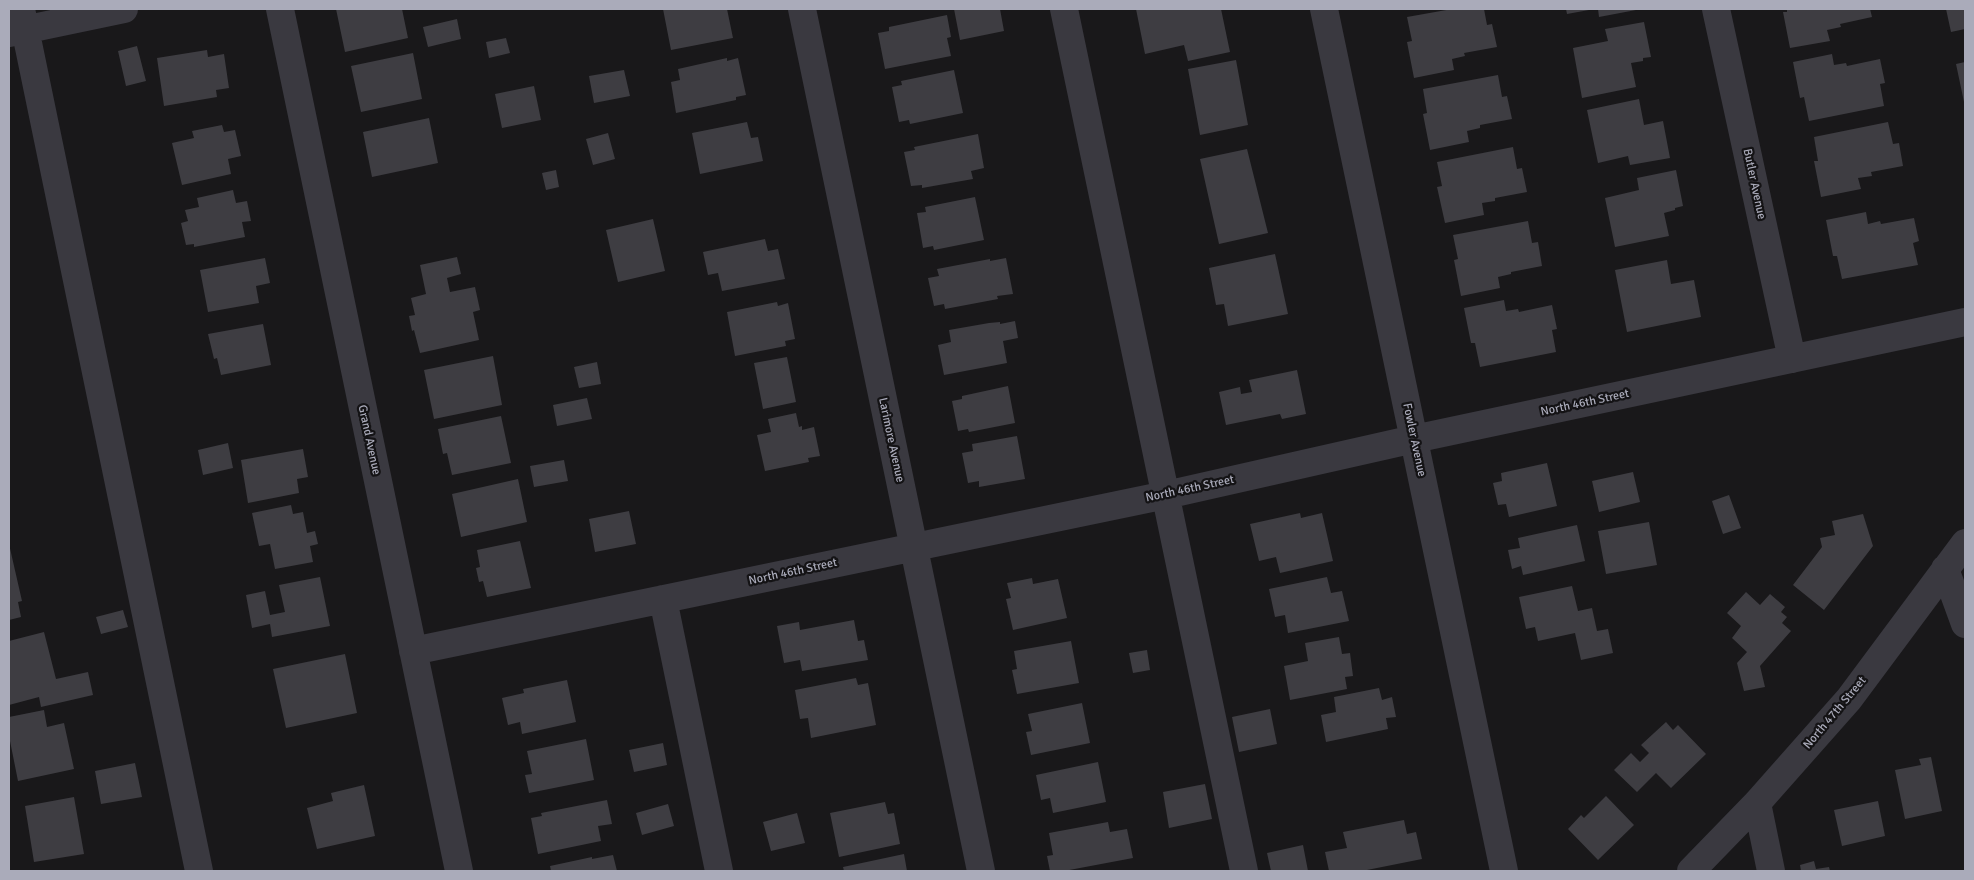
<!DOCTYPE html>
<html>
<head>
<meta charset="utf-8">
<style>
	body { margin:0 }
	#map { position:relative; width:1974px; height:880px; overflow:hidden; background:#19181a; font-family:Signika,sans-serif }
	canvas { display:block }
	.frame { position:absolute; inset:0; border:10px solid #aaabba; pointer-events:none }
</style>
</head>
<body>
<div id="map">
<canvas width="1974" height="880"></canvas>
<div class="frame"></div>
</div>
<script>
const context = document.querySelector('canvas').getContext('2d');
context.lineJoin = 'round';
function fill(path, color) { context.fillStyle = color; context.fill(path, 'evenodd'); }
function stroke(path, color, width, dash) { context.strokeStyle = color; context.lineWidth = width; context.lineCap = dash ? 'butt' : 'round'; context.setLineDash(dash || []); context.stroke(path); }
function write(font, color, halo, rows, align = 'center') {
  context.font = font + ' Signika,sans-serif'; context.lineWidth = 4.5; context.setLineDash([]); context.textBaseline = 'middle'; context.strokeStyle = halo; context.fillStyle = color; for (const [text, x, y, turn = 0] of rows) {
    context.save(); context.translate(x, y); context.rotate((+turn || 0) * Math.PI / 180); context.textAlign = isNaN(turn) ? turn : align; if (halo) context.strokeText(text, 0, 0); context.fillText(text, 0, 0); context.restore();
  }
}
const building = new Path2D(`
	M336,9H402L408,38L345,52Z
	M663,9H727L733,38L671,50Z
	M954,9H1000L1004,31L960,40Z
	M1136,9H1221L1230,52L1188,61L1184,45L1145,54Z
	M1452,9H1484L1487,25L1492,24L1497,47L1464,53L1465,56L1452,59L1454,70L1414,78L1407,42L1412,41L1407,17Z
	M1566,9H1589V10L1567,14Z
	M1598,9H1636V10L1599,17Z
	M1787,9H1870L1872,17L1840,24L1841,27L1827,30L1830,41L1790,48L1783,12H1787Z
	M1946,9H1965V29L1951,32Z
	M947,15L951,37L947,38L951,56L885,69L878,33L889,31V27Z
	M457,19L461,39L428,47L423,27Z
	M1644,22L1651,57L1643,58V61L1631,63L1636,87L1582,98L1573,48L1608,41L1605,29Z
	M506,38L510,53L489,58L486,42Z
	M137,46L146,81L126,86L118,51Z
	M207,50L208,57L224,54L229,88L216,90L217,97L164,106L157,58Z
	M413,53L422,99L361,112L351,66Z
	M1832,54L1834,65L1846,63L1847,66L1880,59L1885,83L1880,84L1884,106L1809,121L1804,97L1800,98L1793,62Z
	M727,58V61L738,58L746,95L736,97V100L676,113L671,82L680,80L678,69Z
	M1236,60L1248,125L1200,135L1188,69Z
	M1965,62V102H1964L1956,64Z
	M624,70L630,96L594,103L589,76Z
	M954,70L963,113L910,124L909,120L899,122L892,87L902,85L901,81Z
	M1498,75L1502,97L1507,96L1512,119L1480,125V128L1467,131L1469,142L1430,150L1423,114L1427,113L1423,89Z
	M534,86L541,120L502,128L495,94Z
	M1639,99L1644,125L1663,121L1670,158L1630,165L1628,156L1598,163L1587,110Z
	M429,118L438,163L372,177L363,132Z
	M747,122L751,138L758,137L763,161L700,174L692,133Z
	M1888,122L1893,144L1899,143L1903,166L1871,172L1872,176L1858,178L1861,189L1821,197L1814,161H1818L1814,137Z
	M222,125L224,132L235,130L241,156L228,159L231,174L182,185L172,143L194,138L192,131Z
	M608,133L615,159L593,165L586,139Z
	M978,134L984,168L971,171L973,179L922,188V185L911,186L904,152L915,150L914,147Z
	M1513,147L1517,169L1522,168L1527,192L1495,198V201L1482,203L1484,215L1445,223L1437,187L1442,186L1437,162Z
	M1247,149L1268,233L1219,244L1200,159Z
	M556,170L559,187L546,190L542,173Z
	M1676,170L1683,206L1675,208V210L1664,213L1669,236L1615,247L1605,198L1639,190L1637,178Z
	M233,190L236,203L247,201L251,221L242,222L245,237L194,247V244L186,245L181,223L188,221L185,210L199,207L197,198Z
	M975,197L984,240L934,250L933,246L923,248L917,213L926,212L925,207Z
	M1866,212L1868,224L1880,221L1881,224L1914,218L1919,241L1913,243L1918,265L1842,279L1837,256H1833L1826,220Z
	M653,219L665,271L618,282L606,230Z
	M1528,221L1532,243L1538,242L1542,266L1511,272V274L1498,277L1500,288L1461,296L1454,260L1458,259L1453,235Z
	M765,239L768,251L778,249L785,279L722,291L718,273L708,275L703,252Z
	M1275,254L1288,314L1228,326L1224,304L1216,305L1209,268Z
	M457,257L461,274L447,278L450,292L475,287L480,310L473,312L479,340L420,353L414,330L412,331L409,316L415,315L411,298L426,294L420,265Z
	M265,258L270,283L256,286L259,303L208,312L200,270Z
	M1006,258L1013,294L997,296L998,299L945,309L944,304L934,306L928,278L939,276L937,269L990,259V261Z
	M1667,260L1671,284L1694,280L1701,317L1627,332L1615,270Z
	M1504,300L1506,311L1518,309L1519,312L1552,305L1557,329L1552,330L1556,352L1480,367L1475,343H1471L1464,308Z
	M777,302L778,306L788,303L795,339L785,341L786,346L735,356L727,312Z
	M1015,321L1018,338L1003,341L1007,363L944,375L938,345L951,342L949,330L989,323L1000,322V324Z
	M263,324L271,365L221,375L217,358L214,359L208,334Z
	M493,356L502,405L434,419L424,370Z
	M787,357L796,402L763,409L754,363Z
	M597,362L601,384L579,388L574,367Z
	M1297,370L1306,414L1282,419L1280,414L1226,425L1219,392L1240,387L1241,394L1252,392L1249,380Z
	M1008,386L1015,423L969,432L968,429L958,431L952,401L962,399V396Z
	M587,398L592,419L557,426L553,405Z
	M796,413L799,427L802,426V430L814,427L820,456L808,458L809,462L765,471L757,435L771,432L768,419Z
	M501,416L511,463L452,475L447,453L443,454L438,429Z
	M1017,436L1025,479L979,487V481L968,483L962,453L973,451L972,444Z
	M228,443L233,468L203,475L198,450Z
	M303,449L308,477L297,479L299,493L248,503L241,460Z
	M564,460L568,481L534,487L530,466Z
	M1547,463L1557,506L1509,517L1506,504L1498,505L1493,483L1502,481L1501,473Z
	M1633,472L1640,502L1599,512L1592,481Z
	M518,479L527,522L461,537L452,494Z
	M1729,495L1741,528L1723,534L1712,501Z
	M291,505L293,514L303,512L307,533L315,531L318,544L310,546L313,562L275,569L270,544L259,546L252,513Z
	M629,511L636,544L595,552L589,519Z
	M1300,513L1301,518L1322,513L1333,561L1280,573L1276,557L1259,561L1250,524Z
	M1863,514L1873,546L1824,610L1793,585L1822,547L1820,538L1835,535L1832,521Z
	M1649,522L1657,565L1606,574L1598,531Z
	M1577,525L1585,561L1523,575L1521,566L1512,569L1508,550L1520,548L1518,538Z
	M520,541L531,588L487,597L483,581L479,582L476,568L480,567L477,550Z
	M9,544L22,601L18,602L21,617L9,620Z
	M320,577L330,626L272,637L270,624L252,628L246,595L265,591L270,615L285,612L279,585Z
	M1327,577L1331,593L1342,591L1349,621L1288,633L1285,615L1275,617L1269,589Z
	M1032,578L1033,584L1058,579L1067,618L1013,630L1006,599L1011,598L1007,583Z
	M1572,586L1578,611L1592,608L1597,631L1608,629L1613,653L1581,660L1575,633L1538,641L1535,627L1526,629L1519,597Z
	M1746,592L1760,605L1770,594L1785,607L1781,612L1787,617L1782,623L1791,631L1760,666L1765,687L1744,691L1737,663L1747,652L1732,638L1741,626L1727,613Z
	M123,610L128,627L101,634L96,617Z
	M854,620L858,641L864,640L868,660L802,671L800,660L784,663L777,626L799,622L800,630Z
	M44,632L56,679L88,672L93,695L41,707L39,697L9,705V641Z
	M1339,637L1342,654L1350,653L1353,676L1345,677L1347,689L1290,700L1284,666L1308,661L1305,643Z
	M1071,641L1079,683L1017,694L1012,670L1017,669L1014,651Z
	M1147,650L1150,670L1133,673L1129,653Z
	M345,654L357,713L286,728L273,669Z
	M856,678L858,685L868,683L876,725L811,738L808,718L800,719L795,690Z
	M567,680L576,722L522,734L520,722L508,725L502,698L524,693L523,689Z
	M1379,688L1382,700L1392,697L1396,717L1386,718L1388,729L1326,742L1321,715L1336,712L1334,697Z
	M1082,703L1090,743L1031,755L1026,732L1032,731L1028,714Z
	M1270,709L1277,744L1239,752L1232,717Z
	M44,710L47,727L64,723L74,769L18,781L9,736V717Z
	M1666,722L1673,730L1678,725L1706,754L1671,788L1656,773L1637,792L1614,770L1631,753L1640,762L1649,753L1641,745Z
	M586,739L594,780L529,793L525,775L532,774L527,751Z
	M663,743L667,765L634,772L629,750Z
	M1931,757L1942,811L1905,819L1895,770L1921,765L1919,759Z
	M1098,762L1106,802L1053,813L1050,798L1041,800L1036,775Z
	M135,763L142,797L101,804L95,771Z
	M1205,784L1212,819L1169,828L1163,792Z
	M364,785L375,836L317,849L307,808L333,801L331,793Z
	M1606,796L1634,825L1598,860L1568,829L1581,815L1584,818Z
	M74,797L84,854L34,862L25,806Z
	M607,800L612,824L598,826L601,841L538,854L531,818L542,816L541,813Z
	M1878,801L1885,836L1842,846L1834,810Z
	M885,802L888,814L894,813L900,844L839,857L830,813Z
	M668,804L674,826L642,835L636,813Z
	M797,813L805,843L771,851L763,822Z
	M1404,820L1407,834L1416,832L1422,859L1362,871H1329L1325,852L1347,848L1343,832Z
	M1108,822L1110,832L1127,829L1133,858L1064,871H1050L1047,856L1053,855L1049,833Z
	M1303,845L1308,871H1271L1267,853Z
	M904,854L907,871H844L843,867Z
	M613,855L617,871H551L550,866L592,857V859Z
	M1814,861L1816,869L1829,867L1830,871H1801L1800,865Z`);
const minor = new Path2D(`
	M21,9L199,871
	M280,9L459,871
	M802,9L981,871
	M1064,9L1244,871
	M1324,9L1504,871
	M1716,9L1792,359
	M9,33L124,9
	M1945,569L1965,624
	M663,599L719,871
	M413,651L1166,495L1414,439L1965,322
	M1757,803L1771,871
	M1691,871L1757,803L1849,699L1965,543`);
const streetNames = [
	["Butler Avenue",1754,184,78],
	["North 46th Street",1585,403,-12],
	["Grand Avenue",369,440,78],
	["Larimore Avenue",891,440,78],
	["Fowler Avenue",1414,440,78],
	["North 46th Street",1190,489,-12],
	["North 46th Street",793,572,-12],
	["North 47th Street",1835,713,-50]
];
fill(building, '#3e3d42');
stroke(minor, '#3a3940', 28);
write('12px', '#aaabba', '#141315', streetNames);
</script>
</body>
</html>
